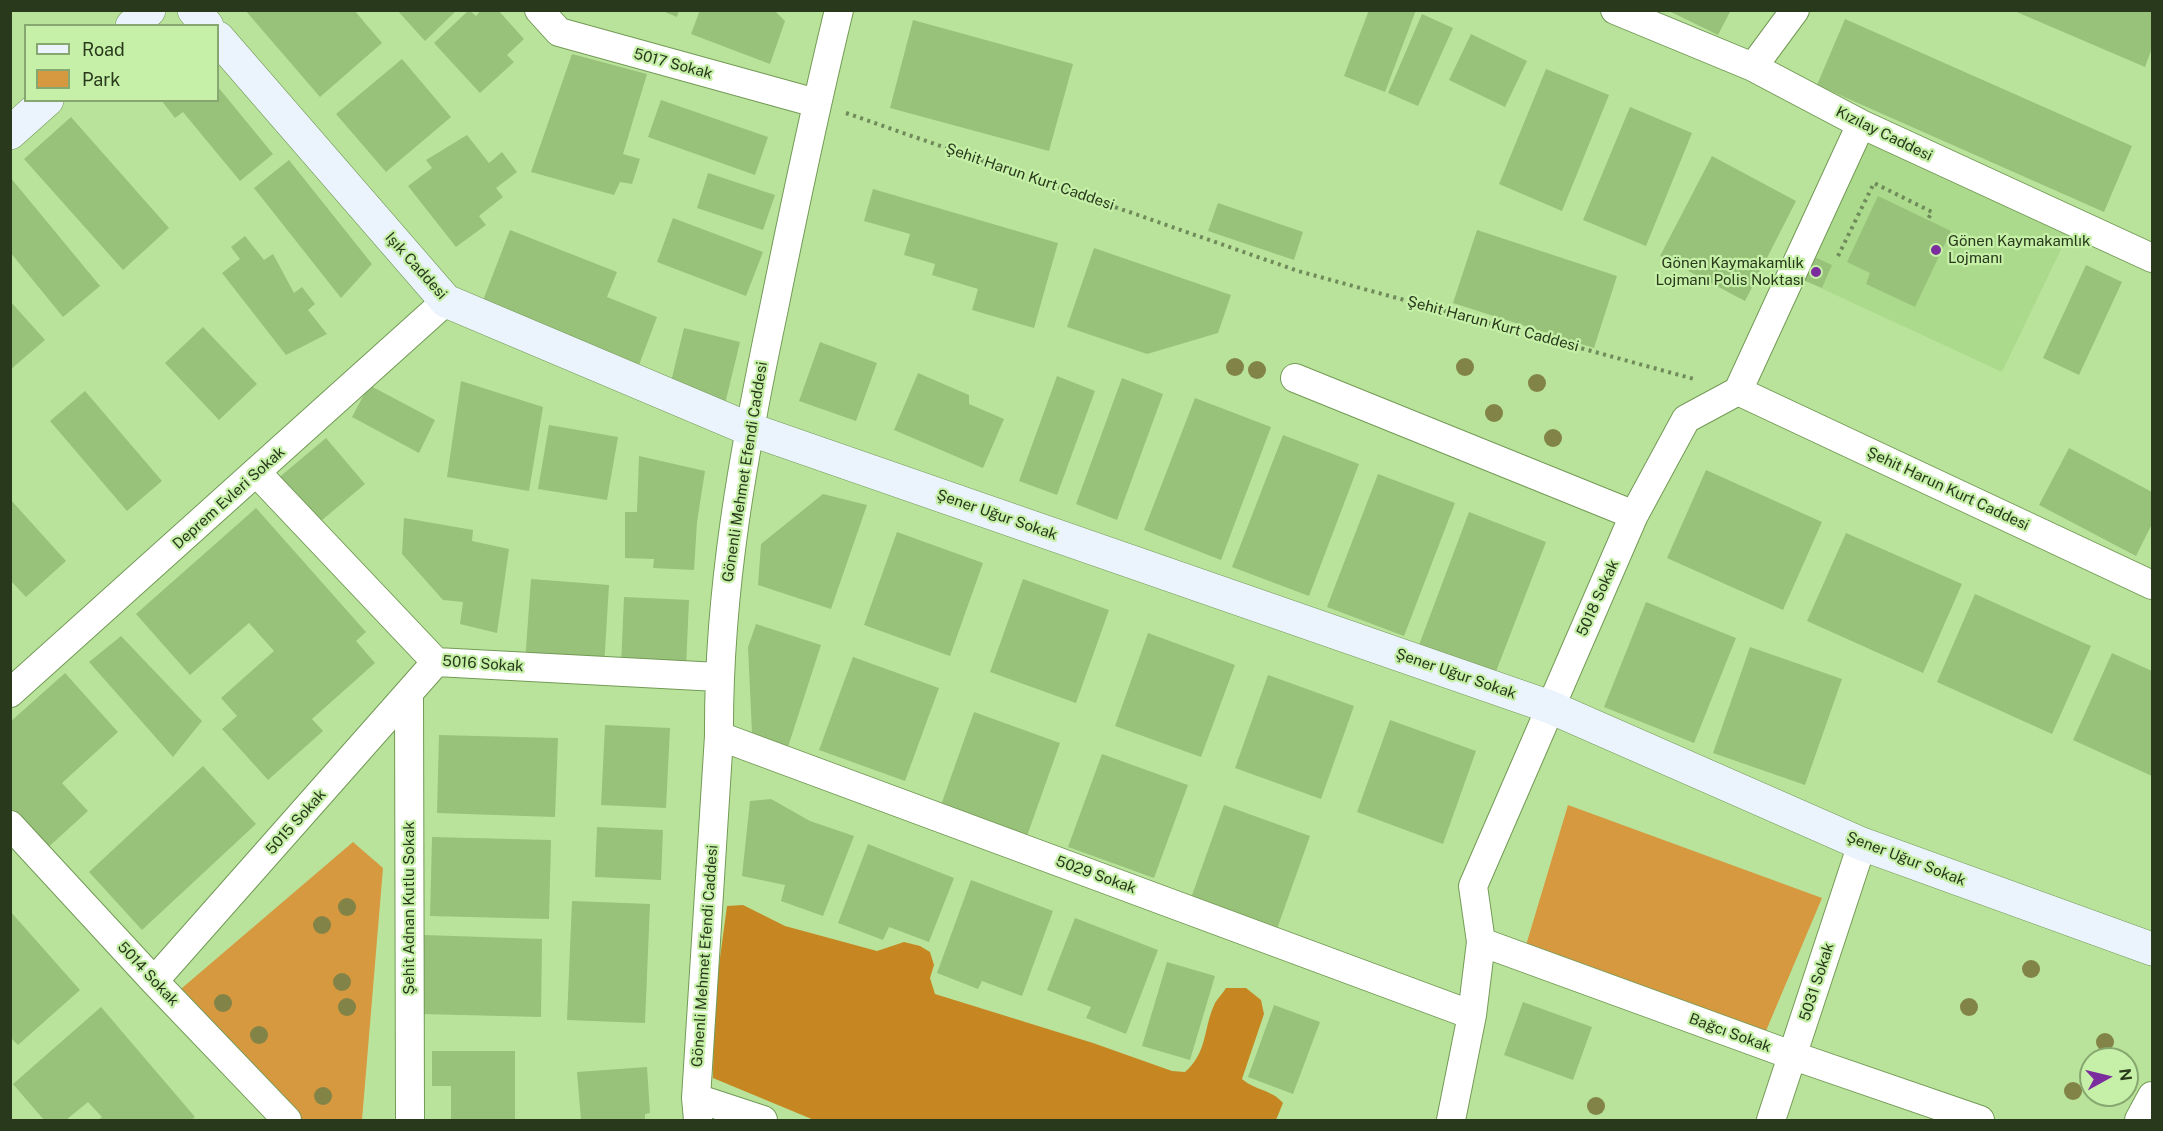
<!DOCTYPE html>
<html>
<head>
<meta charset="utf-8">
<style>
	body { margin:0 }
	#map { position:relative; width:2163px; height:1131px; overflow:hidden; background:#b9e39b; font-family:"Public Sans",sans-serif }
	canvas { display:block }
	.frame { position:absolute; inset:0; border:12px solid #29391c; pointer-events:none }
	.legend { position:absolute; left:24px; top:24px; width:195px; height:78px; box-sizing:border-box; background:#c6f0a8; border:2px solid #87a770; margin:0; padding:8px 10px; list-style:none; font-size:18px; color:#29391c }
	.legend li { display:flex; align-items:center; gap:12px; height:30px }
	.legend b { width:30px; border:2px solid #87a770 }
	.north { position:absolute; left:2079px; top:1047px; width:60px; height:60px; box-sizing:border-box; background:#c6f0a8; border:2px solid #87a770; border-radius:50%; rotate:82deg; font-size:16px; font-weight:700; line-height:24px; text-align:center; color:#29391c }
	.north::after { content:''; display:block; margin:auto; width:21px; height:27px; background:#7b2d9e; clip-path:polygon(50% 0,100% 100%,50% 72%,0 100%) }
</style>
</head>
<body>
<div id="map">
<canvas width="2163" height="1131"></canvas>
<div class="frame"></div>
<ul class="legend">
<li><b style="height:8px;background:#ebf3fc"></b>Road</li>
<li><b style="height:16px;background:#d69940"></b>Park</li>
</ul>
<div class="north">N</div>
</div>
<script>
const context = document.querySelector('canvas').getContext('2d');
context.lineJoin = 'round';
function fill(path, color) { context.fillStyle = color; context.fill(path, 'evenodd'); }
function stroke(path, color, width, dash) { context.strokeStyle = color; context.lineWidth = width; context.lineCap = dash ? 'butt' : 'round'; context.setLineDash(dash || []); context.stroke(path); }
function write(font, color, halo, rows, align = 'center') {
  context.font = font + ' "Public Sans",sans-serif'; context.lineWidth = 4.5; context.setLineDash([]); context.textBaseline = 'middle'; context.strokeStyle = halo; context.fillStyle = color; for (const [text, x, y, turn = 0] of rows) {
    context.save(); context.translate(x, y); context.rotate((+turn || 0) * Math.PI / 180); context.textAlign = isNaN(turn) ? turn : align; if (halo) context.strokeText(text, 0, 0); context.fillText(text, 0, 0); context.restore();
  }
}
const built = new Path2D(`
	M1864,137L2068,235L2002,372L1799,278Z`);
const green = new Path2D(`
	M1568,805L1822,898L1763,1038L1524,952Z
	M353,842L383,868L362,1120H301L175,994Z`);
const forest = new Path2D(`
	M743,905L785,926L877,951L904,942L920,946L930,952L934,965L930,978L935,994L1093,1043L1172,1071L1185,1072C1208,1052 1203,1028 1215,1003C1218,998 1223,993 1226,988H1246L1261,1000L1264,1014L1242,1079C1256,1091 1271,1089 1283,1103L1276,1120H814L713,1078L714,1002L727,906Z`);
const building = new Path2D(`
	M245,10H354L382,43L320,97Z
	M397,10H457L425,41Z
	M469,10L476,16L481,10H498L524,39L507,55L514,62L480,93L434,43Z
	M660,10H679L677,17Z
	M700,10H774L785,21L770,64L691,34Z
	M1369,10H1416L1385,92L1344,76Z
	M1667,10H1731L1718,35Z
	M2012,10H2152V48L2145,67Z
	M1422,14L1453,28L1418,106L1388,93Z
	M1845,19L2132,146L2104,212L1817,85Z
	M913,20L1073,64L1049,151L890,108Z
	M1471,34L1527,61L1505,107L1449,80Z
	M572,54L647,74L623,154L640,159L632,184L620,182L614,195L531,172Z
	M402,59L451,117L386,172L336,114Z
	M1546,69L1609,95L1562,211L1499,184Z
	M218,87L273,154L240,181L183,112L175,118L161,100H218Z
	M661,100L768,137L755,175L648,137Z
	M1630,107L1692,133L1646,246L1583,220Z
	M71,117L169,228L123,270L24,159Z
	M467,135L489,163L502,152L517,172L496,188L503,197L479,216L486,225L456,247L408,186L432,168L426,160Z
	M1712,156L1796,201L1745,301L1660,256Z
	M289,160L372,264L341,298L254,188Z
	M708,173L775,195L763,230L697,208Z
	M10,177L100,286L63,317L10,252Z
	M873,189L1058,243L1034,328L972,310L978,289L932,275L935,264L904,255L910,234L864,221Z
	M1878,196L1951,231L1915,307L1866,284L1870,273L1847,262Z
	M1218,203L1303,232L1294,260L1208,231Z
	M673,218L763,252L746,296L657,262Z
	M510,230L617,272L607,297L657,317L639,365L482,303Z
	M1477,230L1617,276L1594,348L1453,303Z
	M245,236L264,260L273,254L294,293L302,287L315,304L308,310L327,334L286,355L222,273L240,259L231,247Z
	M1094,248L1231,295L1218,333L1147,354L1067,327Z
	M1810,255L1832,265L1822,288L1799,278Z
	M2086,265L2122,282L2079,375L2043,358Z
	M10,301L45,340L10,370Z
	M203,327L257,384L219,420L165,363Z
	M684,328L740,342L725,404L669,390Z
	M820,342L877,363L856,421L799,401Z
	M918,373L969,395V404L1004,419L983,468L894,430Z
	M1057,376L1095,391L1057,495L1019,481Z
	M1122,378L1163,394L1117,520L1076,504Z
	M461,381L543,407L529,491L447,477Z
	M369,385L435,420L419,453L352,417Z
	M85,391L162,481L127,511L50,421Z
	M1195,398L1271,427L1221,560L1144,530Z
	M549,425L618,437L607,500L538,489Z
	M1283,435L1359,464L1309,596L1232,567Z
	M326,438L365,484L315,526L276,480Z
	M2069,448L2152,492V524L2136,556L2039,505Z
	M639,456L705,471L697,522L694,570L653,568L654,559L625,558V512H637Z
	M1706,470L1822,522L1783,610L1667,558Z
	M1378,474L1455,503L1404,636L1327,607Z
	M823,494L867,505L831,609L758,585L761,544Z
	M10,499L66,561L26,597L10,580Z
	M256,508L366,632L356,641L375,663L312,719L323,731L268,780L222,729L237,716L221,698L274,651L249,623L190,675L136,614Z
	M1469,512L1546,542L1495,674L1419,645Z
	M404,518L473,530L472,541L509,549L497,633L460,624L463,602L443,600L402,554Z
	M897,532L983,563L950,656L864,625Z
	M1846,533L1962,584L1923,673L1807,621Z
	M531,579L609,585L604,667L525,662Z
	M1023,579L1109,610L1076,703L990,672Z
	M1975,594L2091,646L2052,734L1937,682Z
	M624,597L689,600L686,668L621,665Z
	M1646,602L1736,638L1694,743L1604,707Z
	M756,624L821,645L788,747L752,733L748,647Z
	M1148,633L1235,665L1201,757L1115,726Z
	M121,636L202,721L173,757L89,662Z
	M1750,647L1842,679L1805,785L1713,753Z
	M2112,653L2152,671V776L2073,740Z
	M853,657L939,688L905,781L819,750Z
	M65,673L118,732L62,783L88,811L43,852L10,817V722Z
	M1268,675L1354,706L1321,799L1235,768Z
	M974,712L1060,743L1027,836L941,805Z
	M1390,720L1476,751L1443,844L1357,812Z
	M605,725L670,728L666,808L601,805Z
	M439,735L558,738L555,817L437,813Z
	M1102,754L1188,785L1154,878L1068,847Z
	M203,766L256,824L142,930L89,872Z
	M771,799L810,821L854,836L823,916L781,901L785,885L742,876L750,801Z
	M1224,805L1310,836L1277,929L1191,898Z
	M597,827L663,830L661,880L595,877Z
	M432,837L551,840L549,919L430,916Z
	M868,844L954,878L929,942L889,927L883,940L838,923Z
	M971,880L1053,911L1022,996L982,981L978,989L937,973Z
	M572,901L650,904L645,1023L567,1020Z
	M10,911L80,990L18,1045L10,1037Z
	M1075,918L1158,950L1126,1034L1086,1018L1091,1007L1047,990Z
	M424,935L542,939L541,1017L422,1014Z
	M1167,962L1215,976L1190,1060L1142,1046Z
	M1523,1002L1592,1027L1573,1080L1504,1055Z
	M1274,1005L1320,1022L1293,1094L1248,1077Z
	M101,1007L195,1117L191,1120H98L102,1117L88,1102L66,1120H44L13,1084Z
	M432,1051H515V1120H451V1086H432Z
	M647,1067L650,1113L645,1114V1120H581L577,1072Z`);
const path = new Path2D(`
	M846,113L1298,271L1694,379
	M1838,256L1874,183L1932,212L1928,219`);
const street = new Path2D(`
	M539,10L559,32L816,103
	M1615,10L1753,67L1861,124L2152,258
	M1753,67L1795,10
	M1295,378L1634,515
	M1738,391L2152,585
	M257,473L436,662L718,677
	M10,693L446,301
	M409,696L410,1120
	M719,736L1472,1015
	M10,825L154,981L287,1120
	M1481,942L1794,1056L1980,1120
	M154,981L436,662
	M696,1098L763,1120
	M698,1120L696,1098L719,736C718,590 744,450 774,308C794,209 815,109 839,10
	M1451,1120L1472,1015L1481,942L1473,886L1634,515L1686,419L1738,391L1861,124
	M1771,1120L1862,844
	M2139,1120L2152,1096`);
const secondary = new Path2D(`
	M194,10L207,26
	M132,26L149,10
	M218,38L446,301L749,429L1550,707L1862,844L2152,949
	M10,133L47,100`);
const trees = [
	[1235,367],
	[1465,367],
	[1257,370],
	[1537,383],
	[1494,413],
	[1553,438],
	[347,907],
	[322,925],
	[2031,969],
	[342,982],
	[223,1003],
	[347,1007],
	[1969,1007],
	[259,1035],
	[2105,1042],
	[2073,1091],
	[323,1096],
	[1596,1106]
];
const markers = [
	[1936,250,6,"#7b2d9e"],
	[1816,272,6,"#7b2d9e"]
];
const streetNames = [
	["5017 Sokak",673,64,15],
	["Kızılay Caddesi",1884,134,26],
	["Şehit Harun Kurt Caddesi",1030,177,19],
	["Işık Caddesi",416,266,48],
	["Şehit Harun Kurt Caddesi",1493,324,15],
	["Gönenli Mehmet Efendi Caddesi",745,472,-81],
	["Şehit Harun Kurt Caddesi",1948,489,25],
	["Deprem Evleri Sokak",229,498,-42],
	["Şener Uğur Sokak",997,515,19],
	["5018 Sokak",1598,598,-66],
	["5016 Sokak",483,664,4],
	["Şener Uğur Sokak",1456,674,19],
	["5015 Sokak",296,822,-48],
	["Şener Uğur Sokak",1906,859,21],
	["5029 Sokak",1096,875,20],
	["Şehit Adnan Kutlu Sokak",409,908,-90],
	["Gönenli Mehmet Efendi Caddesi",705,956,-86],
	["5014 Sokak",148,974,47],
	["5031 Sokak",1817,982,-72],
	["Bağcı Sokak",1730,1033,20]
];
const poiNames = [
	["Gönen Kaymakamlık",1948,241],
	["Lojmanı",1948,258],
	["Gönen Kaymakamlık",1804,263,"right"],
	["Lojmanı Polis Noktası",1804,280,"right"]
];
fill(built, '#acda8c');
fill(green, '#d69940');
fill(forest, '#c68722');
fill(building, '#98c17a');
stroke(street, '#739a56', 30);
stroke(secondary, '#739a56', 34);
stroke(path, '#6e8b59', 4, [3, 4.5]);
stroke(street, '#fff', 28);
stroke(secondary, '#ebf3fc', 33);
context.fillStyle = '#828346';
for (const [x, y] of trees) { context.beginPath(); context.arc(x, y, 9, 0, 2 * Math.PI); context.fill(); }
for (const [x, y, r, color] of markers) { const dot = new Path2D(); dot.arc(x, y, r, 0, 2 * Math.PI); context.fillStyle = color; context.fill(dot); stroke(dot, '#c6f0a8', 2); }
write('15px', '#29391c', '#c6f0a8', streetNames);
write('15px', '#29391c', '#c6f0a8', poiNames, 'left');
</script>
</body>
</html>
